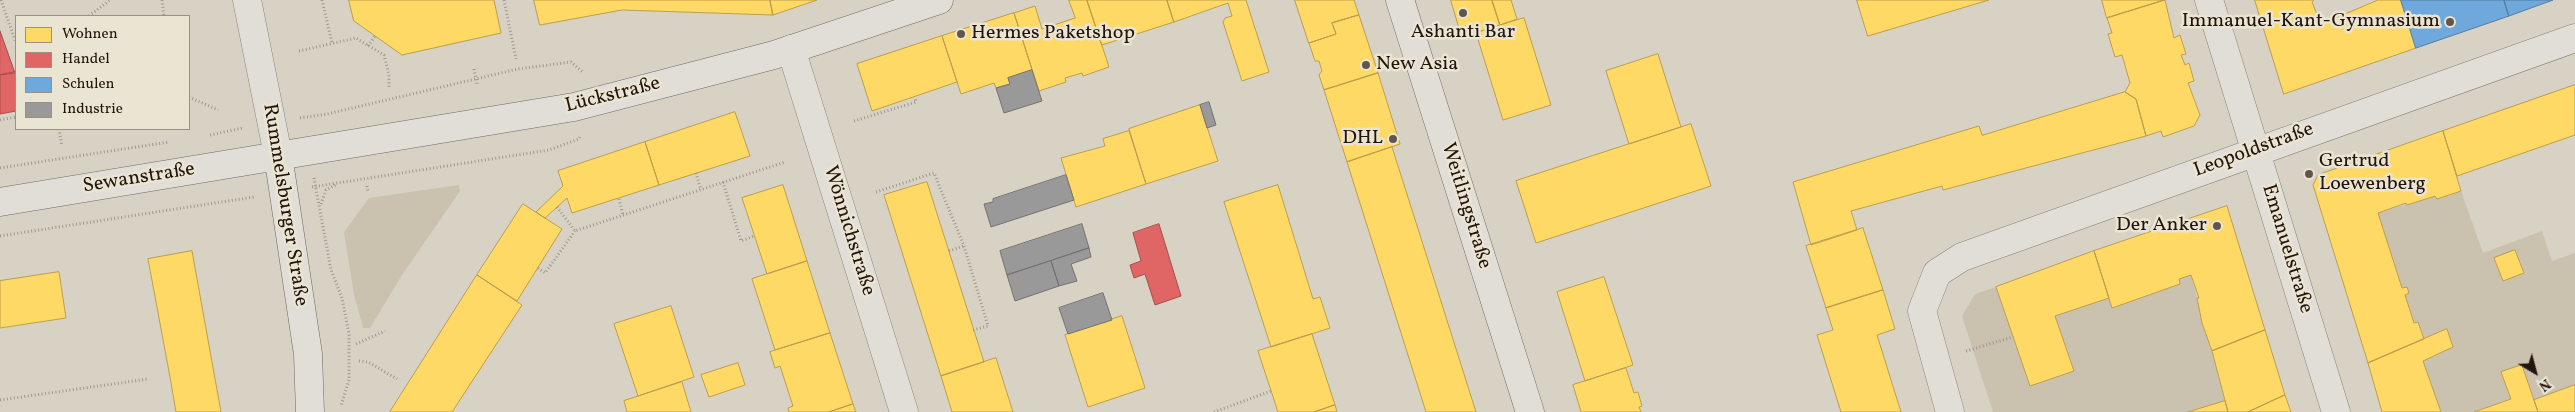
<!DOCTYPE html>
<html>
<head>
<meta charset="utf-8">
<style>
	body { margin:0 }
	#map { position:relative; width:2575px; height:412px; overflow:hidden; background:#d7d2c3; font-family:Vollkorn,serif }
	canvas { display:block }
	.legend { position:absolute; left:15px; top:15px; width:175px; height:115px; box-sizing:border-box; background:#eae4d3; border:1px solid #9a9183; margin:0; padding:6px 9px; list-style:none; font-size:15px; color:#23140c }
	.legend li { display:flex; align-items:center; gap:10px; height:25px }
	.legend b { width:25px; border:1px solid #9a9183 }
	.north { position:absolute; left:2510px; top:347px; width:50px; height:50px; -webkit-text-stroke:4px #eae4d3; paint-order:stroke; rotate:143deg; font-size:14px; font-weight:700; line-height:20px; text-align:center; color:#23140c }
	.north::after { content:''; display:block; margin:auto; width:18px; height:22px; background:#23140c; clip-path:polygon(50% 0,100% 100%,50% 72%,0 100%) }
</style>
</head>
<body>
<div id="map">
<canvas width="2575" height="412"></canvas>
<ul class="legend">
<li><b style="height:14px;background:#ffd966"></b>Wohnen</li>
<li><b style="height:14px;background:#e06666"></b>Handel</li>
<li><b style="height:14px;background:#6fa8dc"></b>Schulen</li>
<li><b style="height:14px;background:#999"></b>Industrie</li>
</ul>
<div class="north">N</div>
</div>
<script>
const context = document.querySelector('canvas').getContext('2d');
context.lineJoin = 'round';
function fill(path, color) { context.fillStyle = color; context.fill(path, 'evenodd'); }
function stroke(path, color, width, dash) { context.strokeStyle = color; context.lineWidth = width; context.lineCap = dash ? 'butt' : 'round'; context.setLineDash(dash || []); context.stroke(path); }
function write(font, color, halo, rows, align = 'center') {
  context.font = font + ' Vollkorn,serif'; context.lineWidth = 5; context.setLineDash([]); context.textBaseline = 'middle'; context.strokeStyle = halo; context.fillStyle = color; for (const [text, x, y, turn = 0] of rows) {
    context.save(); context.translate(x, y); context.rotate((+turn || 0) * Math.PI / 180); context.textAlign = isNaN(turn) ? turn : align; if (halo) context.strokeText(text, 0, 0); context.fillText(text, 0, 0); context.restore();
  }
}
const green = new Path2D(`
	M459,185L460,191L402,275L370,328H363L354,294L344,232L369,198Z
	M2461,191L2483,253L2542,231L2552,261L2575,253V385L2534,400L2521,365L2501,372L2511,399L2474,412H2441L2423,361L2453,347L2447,329L2424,339L2418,322L2414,323L2405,295L2407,287L2402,288L2378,213L2435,196L2437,198Z
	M2191,275L2228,412H1993L1962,316L1975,294L1996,287L2030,386L2073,371L2055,316L2109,298L2112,308L2180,284L2179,279Z`);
const homes = new Path2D(`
	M349,0H494L501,33L402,55L354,21Z
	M534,0H770L773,15L622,10L540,25Z
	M770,0H817L773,15Z
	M1069,0H1087L1109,67L1083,76L1082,73L1065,78L1066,82L1039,91L1014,13L1035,6L1042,29L1075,18Z
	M1087,0H1167L1174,22L1102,45Z
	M1167,0H1246L1269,72L1242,81L1223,22L1225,18L1232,16L1228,3L1174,22Z
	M1295,0H1354L1359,15L1332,23L1336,34L1309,43Z
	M1451,0H1492L1500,25L1462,37Z
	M1492,0H1511L1517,19L1500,25Z
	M1857,0H1989L1868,36Z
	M2102,0H2165L2107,18Z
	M2165,0L2174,38L2180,35L2186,54L2181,55L2185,65L2189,63L2194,81L2188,83L2200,115L2194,126L2163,137L2161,131L2146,136L2136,99L2125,92L2130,83L2122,55L2115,57L2108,34L2112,33L2107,18Z
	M2255,0H2314L2312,2L2318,17L2326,22L2378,0H2401L2416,48L2284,94Z
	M1014,13L1032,70L1008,78L1010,84L996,88L994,83L961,94L942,36Z
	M1359,15L1378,73L1324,90L1319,75L1322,71L1319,61H1315L1309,43L1336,34L1332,23Z
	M1524,18L1551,105L1503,120L1476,33Z
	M942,36L957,82L872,111L857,64Z
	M1658,54L1681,127L1629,144L1606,71Z
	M1378,73L1400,144L1347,162L1324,90Z
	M2575,85V135L2457,176L2443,131Z
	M2125,92L2136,99L2146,136L1943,190L1942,186L1851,211L1857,230L1811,245L1793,182L1979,126L1982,135Z
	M1200,105L1218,161L1146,184L1129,129Z
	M735,112L750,156L659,185L645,142Z
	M1691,124L1711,186L1536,243L1516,181Z
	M1129,131L1146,184L1076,207L1061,158L1105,146L1103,139Z
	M2443,131L2461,191L2437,199L2435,196L2407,205L2406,203L2378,213L2402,288L2407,287L2409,293L2405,295L2414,323L2418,322L2424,339L2368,363L2313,185L2318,175Z
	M645,142L659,185L572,213L567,198L545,218L536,212L563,186L558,171Z
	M1392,147L1426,254L1476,412H1426L1347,162Z
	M927,182L984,362L941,376L884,195Z
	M783,185L807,261L767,274L742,198Z
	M1278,185L1313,299L1320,297L1330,328L1271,347L1224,202Z
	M523,204L562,229L517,301L477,275Z
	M2227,206L2265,330L2212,351L2202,323L2197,298H2199L2191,275L2179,279L2180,284L2112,308L2094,251Z
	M1863,228L1883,290L1826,308L1806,246Z
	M2515,250L2524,273L2503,281L2494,258Z
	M192,251L221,412H176L170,377L148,259Z
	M2094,251L2109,298L2055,316L2074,371L2030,386L1996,287Z
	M807,261L830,333L775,350L752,279Z
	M59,272L66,318L0,328V281Z
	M477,275L522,305L452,412H390Z
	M1604,277L1633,365L1585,381L1557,292Z
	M1883,290L1895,329L1877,335L1901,412H1841L1817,335L1833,330L1826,308Z
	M671,306L694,377L638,396L614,324Z
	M1122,316L1145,388L1088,407L1065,335Z
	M2447,329L2453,347L2423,361L2441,412H2382L2368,363Z
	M2265,330L2285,395L2248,412H2228L2212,351Z
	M830,333L853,404L829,412H789L788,408L793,406L780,366L775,368L770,352Z
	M1312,334L1335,405L1314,412H1278L1258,351Z
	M996,358L1013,412H952L941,376Z
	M738,363L745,385L709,397L701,375Z
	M2522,365L2538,412H2474L2511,399L2501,372Z
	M1626,368L1634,393L1638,392L1642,406L1639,407L1641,412H1581L1573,385Z
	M682,382L691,412H627L624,401Z
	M2575,385V412H2538L2534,400Z
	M2285,395L2291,412H2248Z
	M2225,401L2228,412H2188Z
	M853,404L856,412H829Z
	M1335,405L1337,412H1314Z`);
const shops = new Path2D(`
	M0,31L15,73L0,75Z
	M16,72V111L0,114V75Z
	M1159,224L1181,296L1155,305L1145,274L1134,278L1130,265L1141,261L1133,233Z`);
const schools = new Path2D(`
	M2401,0H2504L2509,16L2416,48Z
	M2504,0H2553L2509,16Z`);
const industry = new Path2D(`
	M1032,70L1042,101L1004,113L996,88L1010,84L1008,78Z
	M1209,102L1216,125L1207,128L1200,105Z
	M1066,175L1074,200L991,227L984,204L993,202V199Z
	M1082,224L1089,248L1007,275L1000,251Z
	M1089,248L1091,257L1071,264L1077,281L1059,286L1051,261Z
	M1051,261L1059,286L1015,301L1007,275Z
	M1103,293L1112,320L1068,334L1059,308Z`);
const path = new Path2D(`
	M1,0L16,43
	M162,0L164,16
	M322,0L332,43
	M504,0L516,59
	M89,16L110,0
	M368,46L375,36
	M299,51L356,38L384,55L389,75V88
	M474,69L477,84
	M189,97L218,110
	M300,118L327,114L518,69L571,62L584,73
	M0,120L16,117
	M854,121L916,102L915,97
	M59,129L62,146
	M210,135L243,128
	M0,168L169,142
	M696,173L701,190
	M314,178L331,270L342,298L349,334V380L341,406
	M723,182L741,241L754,236
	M367,186L368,192
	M312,187L549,150L579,139L581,135
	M876,192L934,173L964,246L988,326L973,330
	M619,199L623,215
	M321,204L326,190L336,185
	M557,207L575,231L785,162
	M0,236L254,197
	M949,251L964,246
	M538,268L545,273L575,231
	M356,344L385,331
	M1966,351L2013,337
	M359,361L368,362L397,379
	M0,400L148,379
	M1214,412L1271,391`);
const street = new Path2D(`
	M247,0L278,155
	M2209,0L2336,412
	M791,49L904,412
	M1950,412L1922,311L1937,273L1962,257L2575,38`);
const secondary = new Path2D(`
	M1400,0L1530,412
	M278,155L308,354L310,412
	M0,202L574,107L774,55L939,0`);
const markers = [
	[1463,13,5,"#62564c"],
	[2450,22,5,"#62564c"],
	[961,34,5,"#62564c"],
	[1366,65,5,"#62564c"],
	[1393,139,5,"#62564c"],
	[2309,174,5,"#62564c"],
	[2217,226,5,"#62564c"]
];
const poiNames = [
	["Immanuel-Kant-Gymnasium",2440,22],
	["Ashanti Bar",1463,33,"center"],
	["Hermes Paketshop",971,34,"left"],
	["New Asia",1376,65,"left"],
	["DHL",1383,139],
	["Gertrud",2319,162,"left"],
	["Loewenberg",2319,185,"left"],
	["Der Anker",2207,226]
];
const streetNames = [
	["Lückstraße",613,96,-14],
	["Leopoldstraße",2254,151,-20],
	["Sewanstraße",139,179,-9],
	["Rummelsburger Straße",284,205,81],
	["Weitlingstraße",1465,206,73],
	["Wönnichstraße",848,231,73],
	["Emanuelstraße",2286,249,73]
];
fill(green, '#cac2ae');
fill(homes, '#ffd966');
stroke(homes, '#bd9e4b', 1);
fill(shops, '#e06666');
stroke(shops, '#a74d4b', 1);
fill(schools, '#6fa8dc');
stroke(schools, '#587c9e', 1);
fill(industry, '#999');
stroke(industry, '#76716f', 1);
stroke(street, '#89847b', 29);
stroke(secondary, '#706b62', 29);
stroke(path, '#9d9993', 3, [1, 2.5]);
stroke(street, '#e1ded7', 28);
stroke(secondary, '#e1ded7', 28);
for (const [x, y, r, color] of markers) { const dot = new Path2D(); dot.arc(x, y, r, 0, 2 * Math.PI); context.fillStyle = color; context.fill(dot); stroke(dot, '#eae4d3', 2); }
write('20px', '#23140c', '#eae4d3', poiNames, 'right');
write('20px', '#23140c', '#eae4d3', streetNames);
</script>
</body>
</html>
